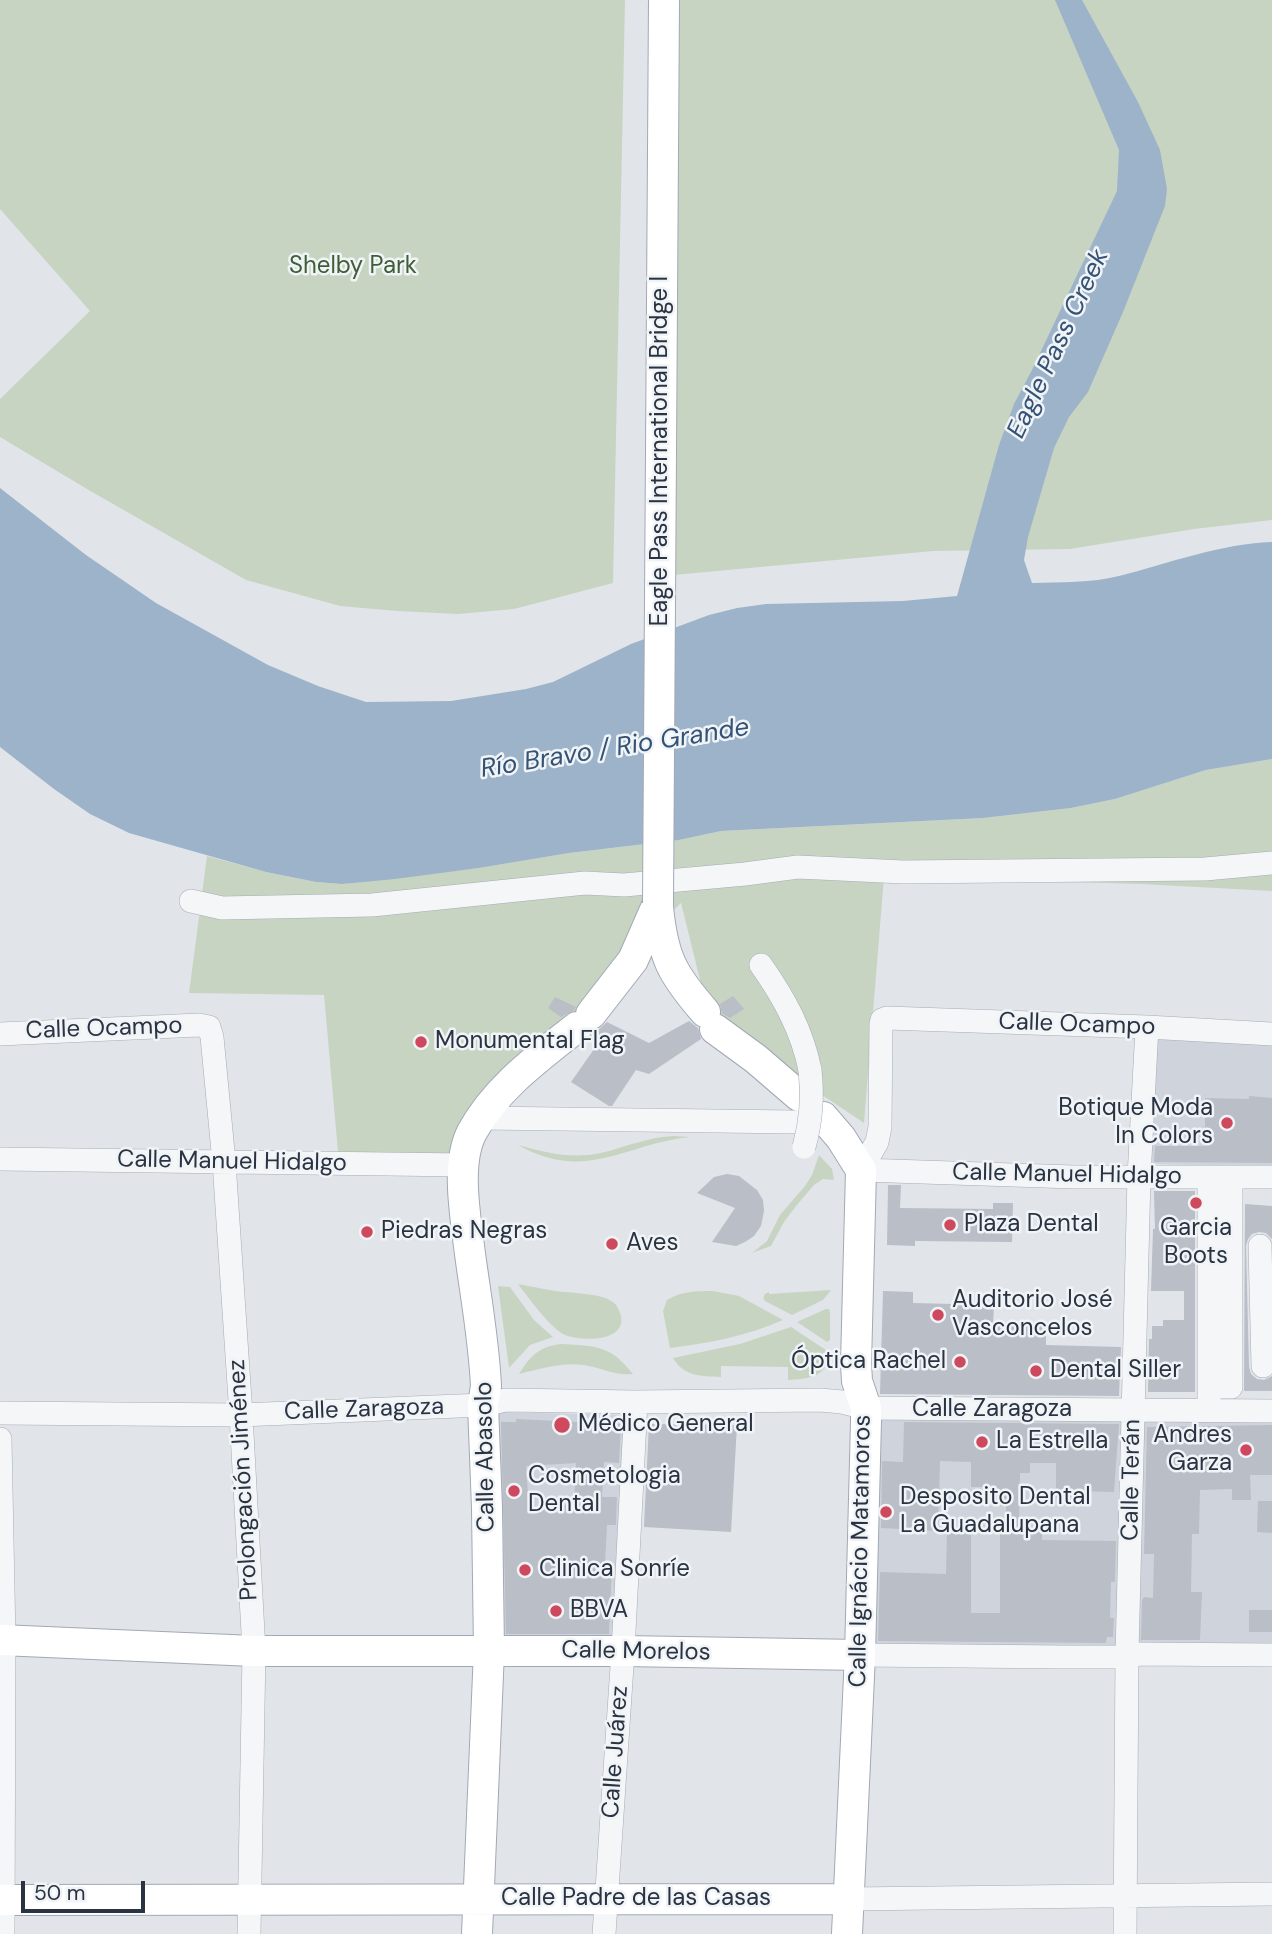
<!DOCTYPE html>
<html>
<head>
<meta charset="utf-8">
<style>
	body { margin:0 }
	#map { position:relative; width:1272px; height:1934px; overflow:hidden; background:#e1e5ea; font-family:"DM Sans",sans-serif }
	canvas { display:block }
	.scale { position:absolute; left:21px; top:1881px; width:124px; height:32px; box-sizing:border-box; border:4px solid #2a3342; border-top:0; padding-left:9px; font-size:21px; line-height:24px; white-space:nowrap; color:#2a3342; -webkit-text-stroke:5px #f1f4f7; paint-order:stroke }
</style>
</head>
<body>
<div id="map">
<canvas width="1272" height="1934"></canvas>
<div class="scale">50 m</div>
</div>
<script>
const context = document.querySelector('canvas').getContext('2d');
context.lineJoin = 'round';
function fill(path, color) { context.fillStyle = color; context.fill(path, 'evenodd'); }
function stroke(path, color, width, dash) { context.strokeStyle = color; context.lineWidth = width; context.lineCap = dash ? 'butt' : 'round'; context.setLineDash(dash || []); context.stroke(path); }
function write(font, color, halo, rows, align = 'center') {
  context.font = font + ' "DM Sans",sans-serif'; context.lineWidth = 5; context.setLineDash([]); context.textBaseline = 'middle'; context.strokeStyle = halo; context.fillStyle = color; for (const [text, x, y, turn = 0] of rows) {
    context.save(); context.translate(x, y); context.rotate((+turn || 0) * Math.PI / 180); context.textAlign = isNaN(turn) ? turn : align; if (halo) context.strokeText(text, 0, 0); context.fillText(text, 0, 0); context.restore();
  }
}
const built = new Path2D(`
	M1154,1038H1272V1167L1152,1164Z
	M500,1412L624,1415L614,1643L498,1645L495,1414Z
	M877,1418L1123,1419L1117,1647H868Z
	M1272,1420V1644L1137,1643L1142,1422Z`);
const green = new Path2D(`
	M0,0H625L613,583L514,609L458,614L397,611L340,606L246,580L87,489L0,437V399L90,311L0,209Z
	M679,0H1272V520L1194,529L1070,549L933,551L674,575Z
	M1272,759V891L1141,884L884,877L864,1123L710,1020L681,903L652,931L638,966L482,1112L466,1165L339,1163L324,995L189,993L207,856L266,872L316,882L342,884L479,868L569,853L679,840L721,831L983,818L1071,808L1115,799L1206,770Z
	M674,1136L690,1137C624,1144 586,1183 518,1145C547,1153 574,1160 605,1152C628,1146 649,1137 674,1136Z
	M819,1155L832,1169L834,1180L823,1179L814,1185L796,1206L784,1222L771,1246L752,1253L767,1241L780,1215L805,1186L812,1175Z
	M518,1284C530,1286 542,1289 555,1291C570,1293 601,1293 613,1302C617,1305 620,1311 621,1316C626,1343 580,1341 565,1335C551,1329 528,1297 518,1284Z
	M498,1286L510,1287L534,1320L553,1337L530,1345L509,1368Z
	M831,1290L823,1300L792,1315L765,1301L763,1298L765,1294L769,1292V1294Z
	M713,1291L739,1296L783,1320C747,1336 709,1343 670,1348L663,1311L667,1300C682,1291 696,1291 713,1291Z
	M826,1309H829L830,1313V1340L827,1342L797,1322Z
	M791,1327L826,1350C833,1377 807,1379 788,1380V1367L721,1366V1377C701,1376 684,1377 673,1358L740,1344Z
	M561,1344C597,1346 610,1345 633,1374C615,1376 602,1368 584,1365C563,1362 540,1369 519,1374C530,1356 540,1346 561,1344Z`);
const water = new Path2D(`
	M1055,0H1082L1138,102L1160,150L1167,189L1165,206L1123,312L1088,392L1069,417L1054,448L1028,537L1024,560L1032,583C1061,582 1091,583 1119,576C1170,563 1219,544 1272,542V759L1206,770L1115,799L1071,808L983,818L721,831L679,840L569,853L479,868L395,879L342,884L316,882L266,872L129,833L90,814L54,789L0,747V488L86,555L156,603L268,665L318,686L366,702L451,701L526,689L553,682L631,644L709,615L737,608L766,604L903,601L957,596L999,445L1014,404L1032,370L1117,191L1119,150Z`);
const building = new Path2D(`
	M733,996L744,1009L730,1018L722,1013L720,1004Z
	M555,997L576,1007L574,1010L561,1017L548,1008Z
	M689,1021L698,1028L701,1039L649,1074L636,1070L612,1106H609L571,1082L599,1042L591,1036L594,1031L598,1030L607,1022L649,1043Z
	M1249,1096L1272,1098V1163L1154,1162L1155,1146H1205V1098L1249,1099Z
	M727,1174L739,1176L757,1190L763,1200L764,1211L761,1226L754,1236L745,1242L736,1246L712,1242L735,1208L697,1193L714,1177Z
	M888,1185H901L900,1208L993,1209V1203H1013L1012,1242L915,1241V1246L887,1245Z
	M1154,1191H1195V1392H1148L1149,1339H1152V1326H1163V1320H1184V1291H1151L1153,1229H1155Z
	M1245,1204L1272,1206V1239L1266,1233L1259,1232L1252,1234L1248,1239L1246,1246L1249,1367L1251,1374L1257,1379L1264,1380L1272,1376V1391H1244Z
	M883,1291L913,1292V1303L994,1305L993,1325L1046,1326V1345L1121,1347L1119,1396L880,1394Z
	M516,1419L621,1424L619,1463L604,1462L602,1497H617L616,1525H607L605,1564L612,1565L609,1634H506L501,1422H516ZM576,1463L574,1504L529,1508L526,1466Z
	M904,1422L1119,1424L1114,1492L1071,1491V1498H1056V1463H1030V1473H1020L1019,1531H1042V1540L1116,1541L1115,1582H1111L1110,1618H1114L1113,1637H1107L1106,1643L878,1641L880,1572L946,1574L947,1531H971V1613H1000V1532H1006V1506H992L993,1487H971V1462L940,1461L938,1531L881,1528L882,1461L903,1462Z
	M649,1424L737,1425L731,1532L644,1527Z
	M1272,1425V1475H1250L1251,1500H1232V1489L1200,1490L1199,1534H1192L1191,1592H1202L1200,1640H1141L1142,1600L1144,1597L1153,1598L1154,1554H1144L1147,1427Z
	M1258,1501H1272V1533L1257,1532Z
	M1249,1610H1272V1632H1249Z`);
const minor = new Path2D(`
	M191,901L222,908L372,905L585,883L624,885L745,874L798,867L903,872L1205,869L1272,863
	M761,965C784,998 802,1030 810,1070
	M0,1034L199,1025L209,1027L212,1037L224,1162L241,1415L254,1651L249,1934
	M1272,1034L1147,1027L887,1018L882,1020L881,1024L880,1127L877,1142L861,1170L1074,1177H1272
	M481,1118L795,1122
	M0,1159L464,1165
	M1209,1177V1401
	M1209,1187H1231V1387H1209
	M1260,1246L1263,1366
	M0,1413L241,1415L483,1405L506,1400L636,1402L820,1400L842,1402L866,1408L1272,1411
	M0,1439L4,1640L3,1934
	M860,1655L1061,1657H1116L1141,1654L1272,1655
	M849,1899L1272,1894
	M604,1934L623,1651L636,1402
	M1125,1934L1127,1654L1139,1177L1147,1027`);
const major = new Path2D(`
	M658,907C663,958 672,974 705,1012
	M591,1014L633,960L658,903
	M715,1029L756,1059L799,1096
	M823,1117L841,1138L861,1170L856,1364L857,1381L866,1408V1421L860,1655L847,1934
	M0,1640L254,1651H623L860,1655
	M0,1900L849,1899
	M477,1934L489,1651L487,1508L483,1405L486,1386C484,1342 476,1298 470,1254C466,1219 455,1164 472,1132C496,1088 538,1058 577,1027`);
const minorBridge = new Path2D(`
	M804,1147C811,1122 813,1096 810,1070`);
const majorBridge = new Path2D(`
	M658,903L664,0`);
const markers = [
	[421,1042,7,"#ce485e"],
	[1227,1123,7,"#ce485e"],
	[1196,1203,7,"#ce485e"],
	[950,1225,7,"#ce485e"],
	[367,1232,7,"#ce485e"],
	[612,1244,7,"#ce485e"],
	[938,1315,7,"#ce485e"],
	[960,1362,7,"#ce485e"],
	[1036,1371,7,"#ce485e"],
	[562,1425,9,"#ce485e"],
	[982,1442,7,"#ce485e"],
	[1246,1450,7,"#ce485e"],
	[514,1491,7,"#ce485e"],
	[886,1512,7,"#ce485e"],
	[525,1570,7,"#ce485e"],
	[556,1611,7,"#ce485e"]
];
const parkNames = [
	["Shelby Park",353,267]
];
const streetNames = [
	["Eagle Pass International Bridge I",661,451,-90],
	["Calle Ocampo",1077,1025,2],
	["Calle Ocampo",104,1029,-2],
	["Calle Manuel Hidalgo",232,1162,1],
	["Calle Manuel Hidalgo",1067,1175,1],
	["Calle Zaragoza",364,1410,-2],
	["Calle Zaragoza",992,1410],
	["Calle Abasolo",486,1457,-91],
	["Prolongación Jiménez",244,1480,-93],
	["Calle Terán",1132,1480,-89],
	["Calle Ignácio Matamoros",861,1551,-89],
	["Calle Morelos",636,1652,1],
	["Calle Juárez",616,1752,-86],
	["Calle Padre de las Casas",636,1899]
];
const poiNames = [
	["Monumental Flag",435,1042],
	["Botique Moda",1213,1109,"right"],
	["In Colors",1213,1137,"right"],
	["Plaza Dental",964,1225],
	["Garcia",1196,1229,"center"],
	["Boots",1196,1257,"center"],
	["Piedras Negras",381,1232],
	["Aves",626,1244],
	["Auditorio José",952,1301],
	["Vasconcelos",952,1329],
	["Óptica Rachel",946,1362,"right"],
	["Dental Siller",1050,1371],
	["Médico General",578,1425],
	["Andres",1232,1436,"right"],
	["Garza",1232,1464,"right"],
	["La Estrella",996,1442],
	["Cosmetologia",528,1477],
	["Dental",528,1505],
	["Desposito Dental",900,1498],
	["La Guadalupana",900,1526],
	["Clinica Sonríe",539,1570],
	["BBVA",570,1611]
];
const waterNames = [
	["Eagle Pass Creek",1059,344,-65],
	["Río Bravo / Rio Grande",615,749,-9]
];
fill(built, '#cfd4dc');
fill(green, '#c7d4c2');
fill(water, '#9db3ca');
fill(building, '#b9bec7');
stroke(minor, '#a6acb4', 24);
stroke(major, '#a1a9b6', 32);
stroke(minor, '#f4f6f8', 23);
stroke(major, '#fff', 30);
stroke(minorBridge, '#a6acb4', 24, []);
stroke(majorBridge, '#a1a9b6', 32, []);
stroke(minorBridge, '#f4f6f8', 23);
stroke(majorBridge, '#fff', 30);
for (const [x, y, r, color] of markers) { const dot = new Path2D(); dot.arc(x, y, r, 0, 2 * Math.PI); context.fillStyle = color; context.fill(dot); stroke(dot, '#f1f4f7', 2.5); }
write('24px', '#3f5d37', '#f1f4f7', parkNames);
write('24px', '#2a3342', '#f1f4f7', streetNames);
write('24px', '#2a3342', '#f1f4f7', poiNames, 'left');
write('italic 26px', '#345275', '#f1f4f7', waterNames);
</script>
</body>
</html>
